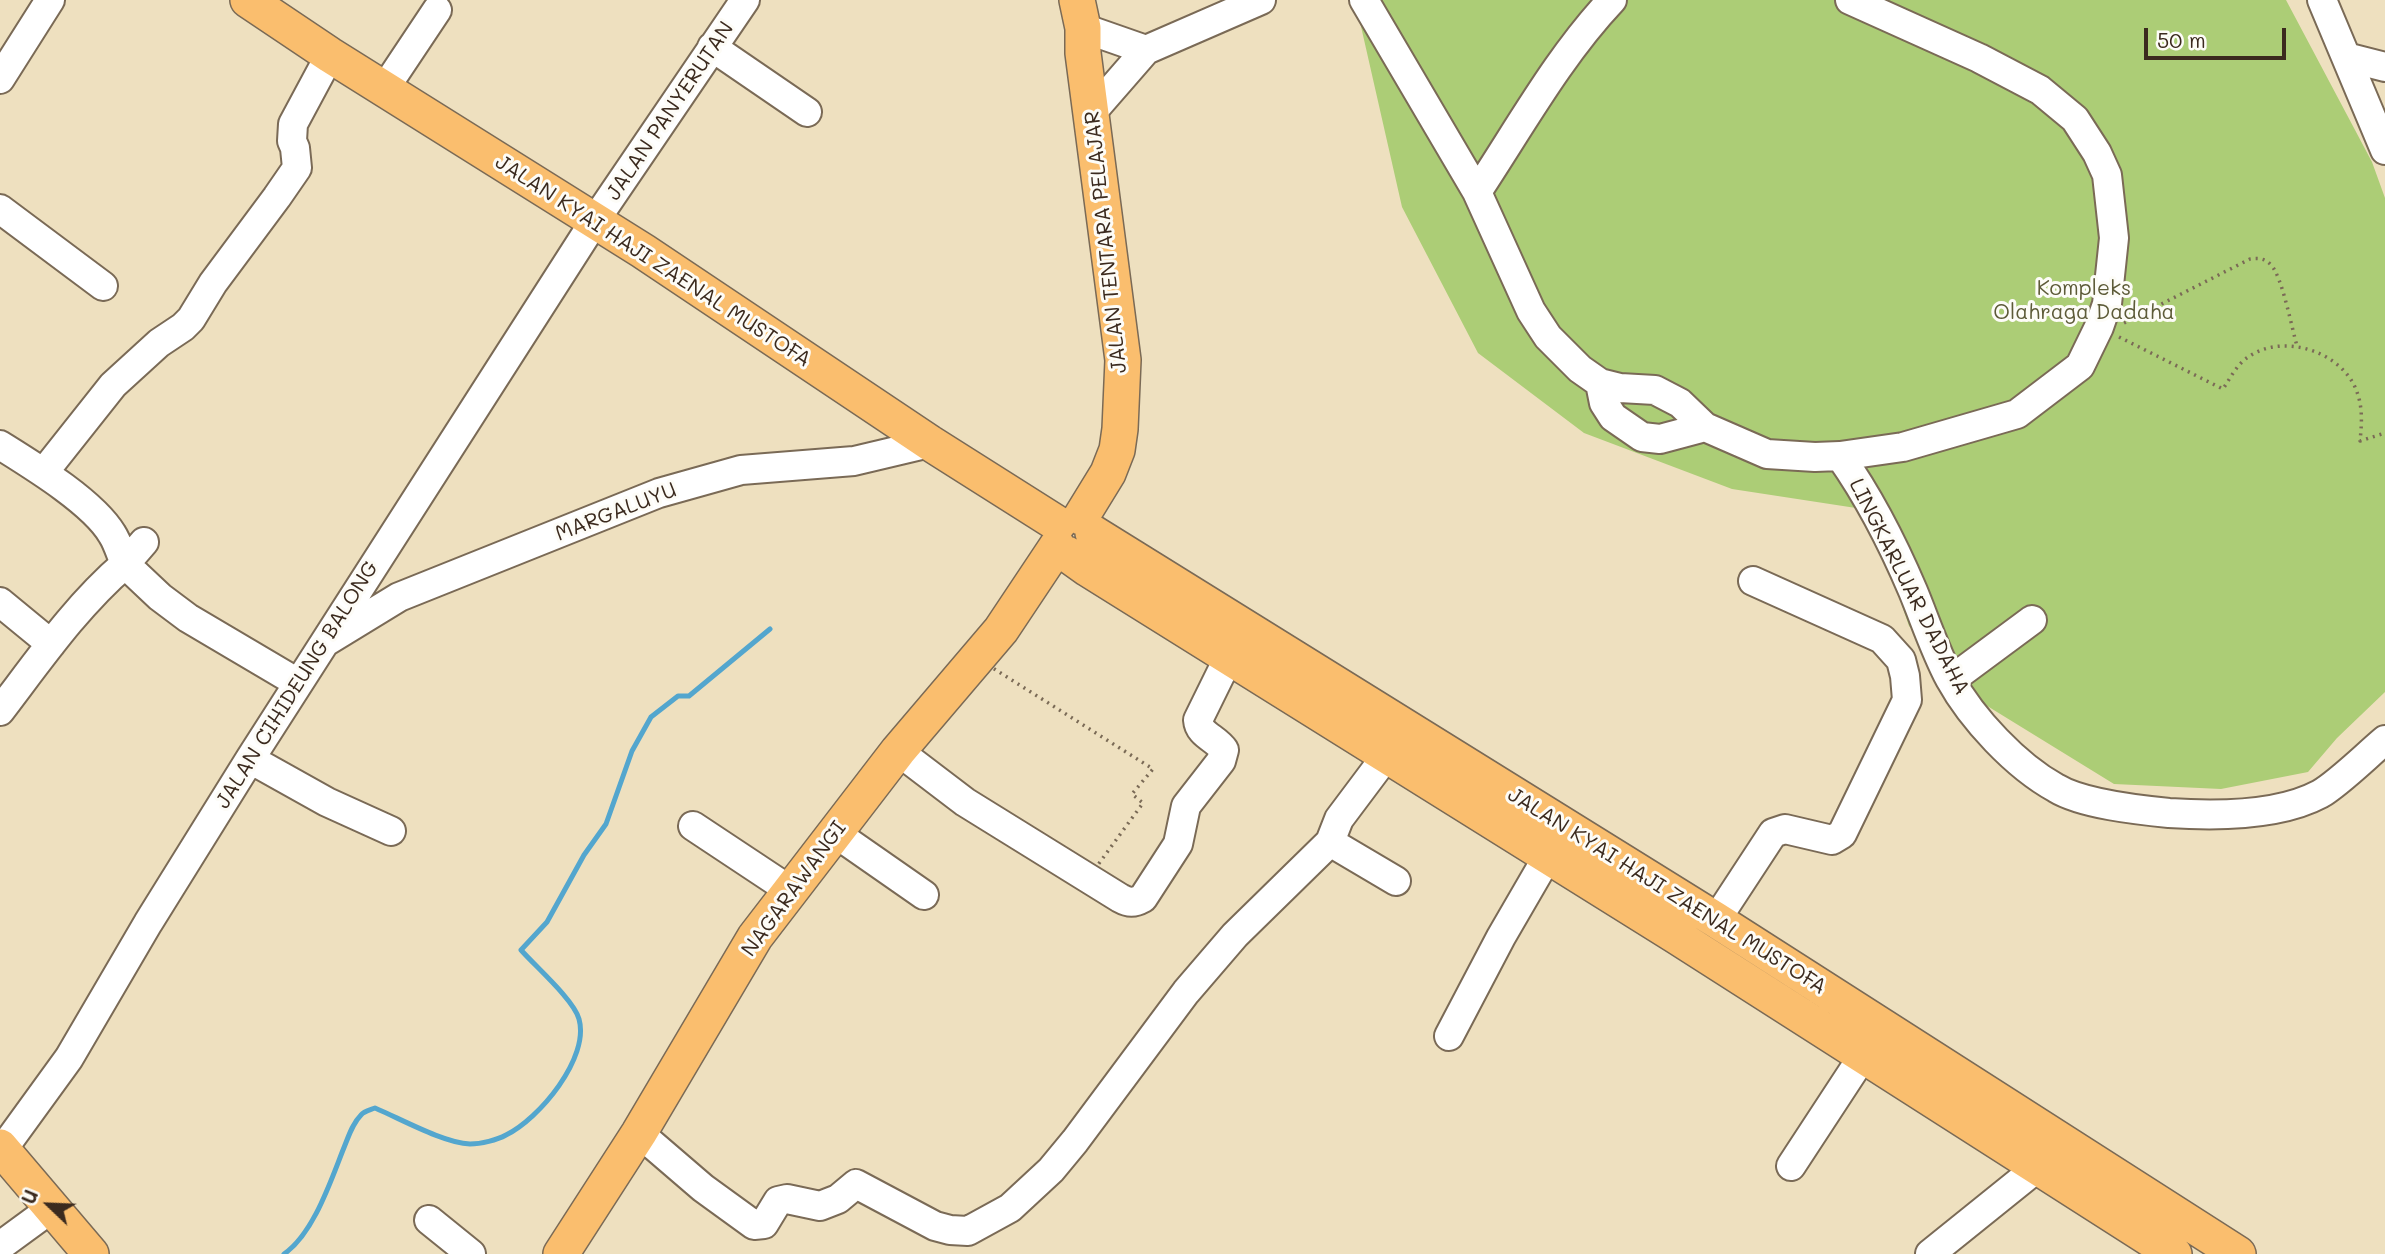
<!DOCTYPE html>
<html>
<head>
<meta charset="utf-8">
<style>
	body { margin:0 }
	#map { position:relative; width:2385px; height:1254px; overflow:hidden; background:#eee0bf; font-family:Mali,sans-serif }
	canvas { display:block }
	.north { position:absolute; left:14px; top:1170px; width:70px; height:70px; -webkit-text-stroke:5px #fdfcf7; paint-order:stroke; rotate:293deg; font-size:19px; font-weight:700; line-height:28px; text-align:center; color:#3b2a1e }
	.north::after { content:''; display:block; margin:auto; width:24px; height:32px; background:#3b2a1e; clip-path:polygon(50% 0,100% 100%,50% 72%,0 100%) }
	.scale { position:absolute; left:2144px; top:28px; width:142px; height:32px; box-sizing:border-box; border:4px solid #3b2a1e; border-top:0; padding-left:9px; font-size:21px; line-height:24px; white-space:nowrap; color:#3b2a1e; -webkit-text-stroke:5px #fdfcf7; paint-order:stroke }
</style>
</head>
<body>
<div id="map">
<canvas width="2385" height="1254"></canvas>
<div class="north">U</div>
<div class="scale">50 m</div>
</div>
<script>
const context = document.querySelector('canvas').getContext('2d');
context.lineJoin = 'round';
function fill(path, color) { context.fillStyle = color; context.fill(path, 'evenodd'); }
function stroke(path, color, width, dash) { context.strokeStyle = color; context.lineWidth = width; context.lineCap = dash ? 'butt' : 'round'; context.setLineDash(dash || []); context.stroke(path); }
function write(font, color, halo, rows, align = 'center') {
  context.font = font + ' Mali,sans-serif'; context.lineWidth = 6; context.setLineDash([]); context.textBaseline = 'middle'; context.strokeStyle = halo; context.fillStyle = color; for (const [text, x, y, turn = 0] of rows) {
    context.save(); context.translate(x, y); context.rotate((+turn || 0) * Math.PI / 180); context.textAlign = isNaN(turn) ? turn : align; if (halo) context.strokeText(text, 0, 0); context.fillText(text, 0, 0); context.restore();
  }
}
const green = new Path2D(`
	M1355,0H2286L2372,162L2385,198V692L2337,738L2308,772L2221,789L2114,784L1984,704L1909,626L1869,510L1732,489L1584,433L1478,353L1402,207Z`);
const stream = new Path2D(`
	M284,1254C313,1234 330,1183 343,1150C348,1138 352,1124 361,1115C364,1111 370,1110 375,1108C401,1119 444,1143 470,1144C481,1144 497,1140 506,1135C539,1119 590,1058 579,1019C574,1000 535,966 521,950L547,922L584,855L606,824L632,751L651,717L678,696H689L770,629`);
const path = new Path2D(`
	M2124,323L2250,259C2258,258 2265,258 2271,265C2282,276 2292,329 2297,346
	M2119,337L2223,389C2229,380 2234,370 2242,362C2275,331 2337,348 2355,387C2363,405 2362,422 2360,441L2385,433
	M988,665L1153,769L1132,794L1143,803L1092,873L911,750Z`);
const minor = new Path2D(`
	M1364,0L1477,192L1531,311L1548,337L1580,369L1600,383L1620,388L1655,390L1680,403L1705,427L1767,454L1815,457L1840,456C1869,497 1893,544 1913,591C1925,620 1935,651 1950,679C1972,719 2016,766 2056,788C2082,804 2138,810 2169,813C2214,816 2279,816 2320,794C2339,783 2367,755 2385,740
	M2322,0L2385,150
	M1083,28L1146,50
	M712,47L807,112
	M2346,57L2385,67
	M0,79L50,0
	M385,88L437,10
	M1092,112L1146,50L1261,0
	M1477,192C1520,127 1559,56 1612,0
	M0,209L103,286
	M1600,383L1604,403L1613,417L1642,437L1660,439L1705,427
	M0,445C32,465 93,502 112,534C118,543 121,555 125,564L144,542
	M1840,456L1903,447L2017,414L2080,366L2099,327L2107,304L2114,238L2107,175L2097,153L2075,119L2040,90L1979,58L1850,0
	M44,472L113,385L159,343L183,327L191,319L213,283L277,197L297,168L295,148L292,141L293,124L330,55
	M0,602L51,644
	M327,641L399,597L659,493L741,470L854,461L930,443
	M1951,680L2032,620
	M0,711C39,660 76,606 125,564L160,597L188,618L298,683
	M898,751L965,802L1120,898C1129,903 1134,903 1143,898L1178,844L1186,806L1221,761L1224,750C1216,738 1199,735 1198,720L1229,657
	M250,759L327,802L391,831
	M693,826L791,891
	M835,833L924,895
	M1330,842L1396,881
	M1716,920L1773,833L1785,829L1832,840L1842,834L1907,700L1905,676L1901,660L1882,639L1753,581
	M1449,1036L1501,937L1548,856
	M639,1133L703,1188L754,1225L764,1224L778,1201L787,1199L820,1206L838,1199L856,1184L935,1226L950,1230L968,1231L1010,1208L1051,1170L1075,1141L1186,992L1235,935L1330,842L1339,819L1399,739
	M0,1153L69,1058L148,923L250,759L594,222L745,0
	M1791,1166L1863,1056
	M429,1220L471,1254
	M0,1246L52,1208
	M1930,1254L2038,1167`);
const major = new Path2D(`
	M248,0L330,55L643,251L930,443L1058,524
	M1077,0L1083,28V53L1123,360L1120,429L1117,450L1108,473L1081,517
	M1093,533L1716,920L2238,1254
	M1067,554L1088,569L1676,936L2174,1254
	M0,1147L91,1254
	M561,1254L639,1133L755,937L898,751L1001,630L1057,546`);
const streetNames = [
	["JALAN PANYERUTAN",670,111,-56],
	["JALAN TENTARA PELAJAR",1106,242,-96],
	["JALAN KYAI HAJI ZAENAL MUSTOFA",653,261,33],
	["MARGALUYU",616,512,-21],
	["LINGKARLUAR DADAHA",1909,587,63],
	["JALAN CIHIDEUNG BALONG",297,685,-58],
	["NAGARAWANGI",794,889,-54],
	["JALAN KYAI HAJI ZAENAL MUSTOFA",1667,891,32]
];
const parkNames = [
	["Kompleks",2084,289],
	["Olahraga Dadaha",2084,313]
];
fill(green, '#accd76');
stroke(stream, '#53a6ce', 5);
stroke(minor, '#7a6a56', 32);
stroke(major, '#7a6a56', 38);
stroke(path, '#7a6a56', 3.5, [2, 5]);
stroke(minor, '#fff', 28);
stroke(major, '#fabe6e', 35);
write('21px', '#3b2a1e', '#fdfcf7', streetNames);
write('21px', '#5d5b38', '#fdfcf7', parkNames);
</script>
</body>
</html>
